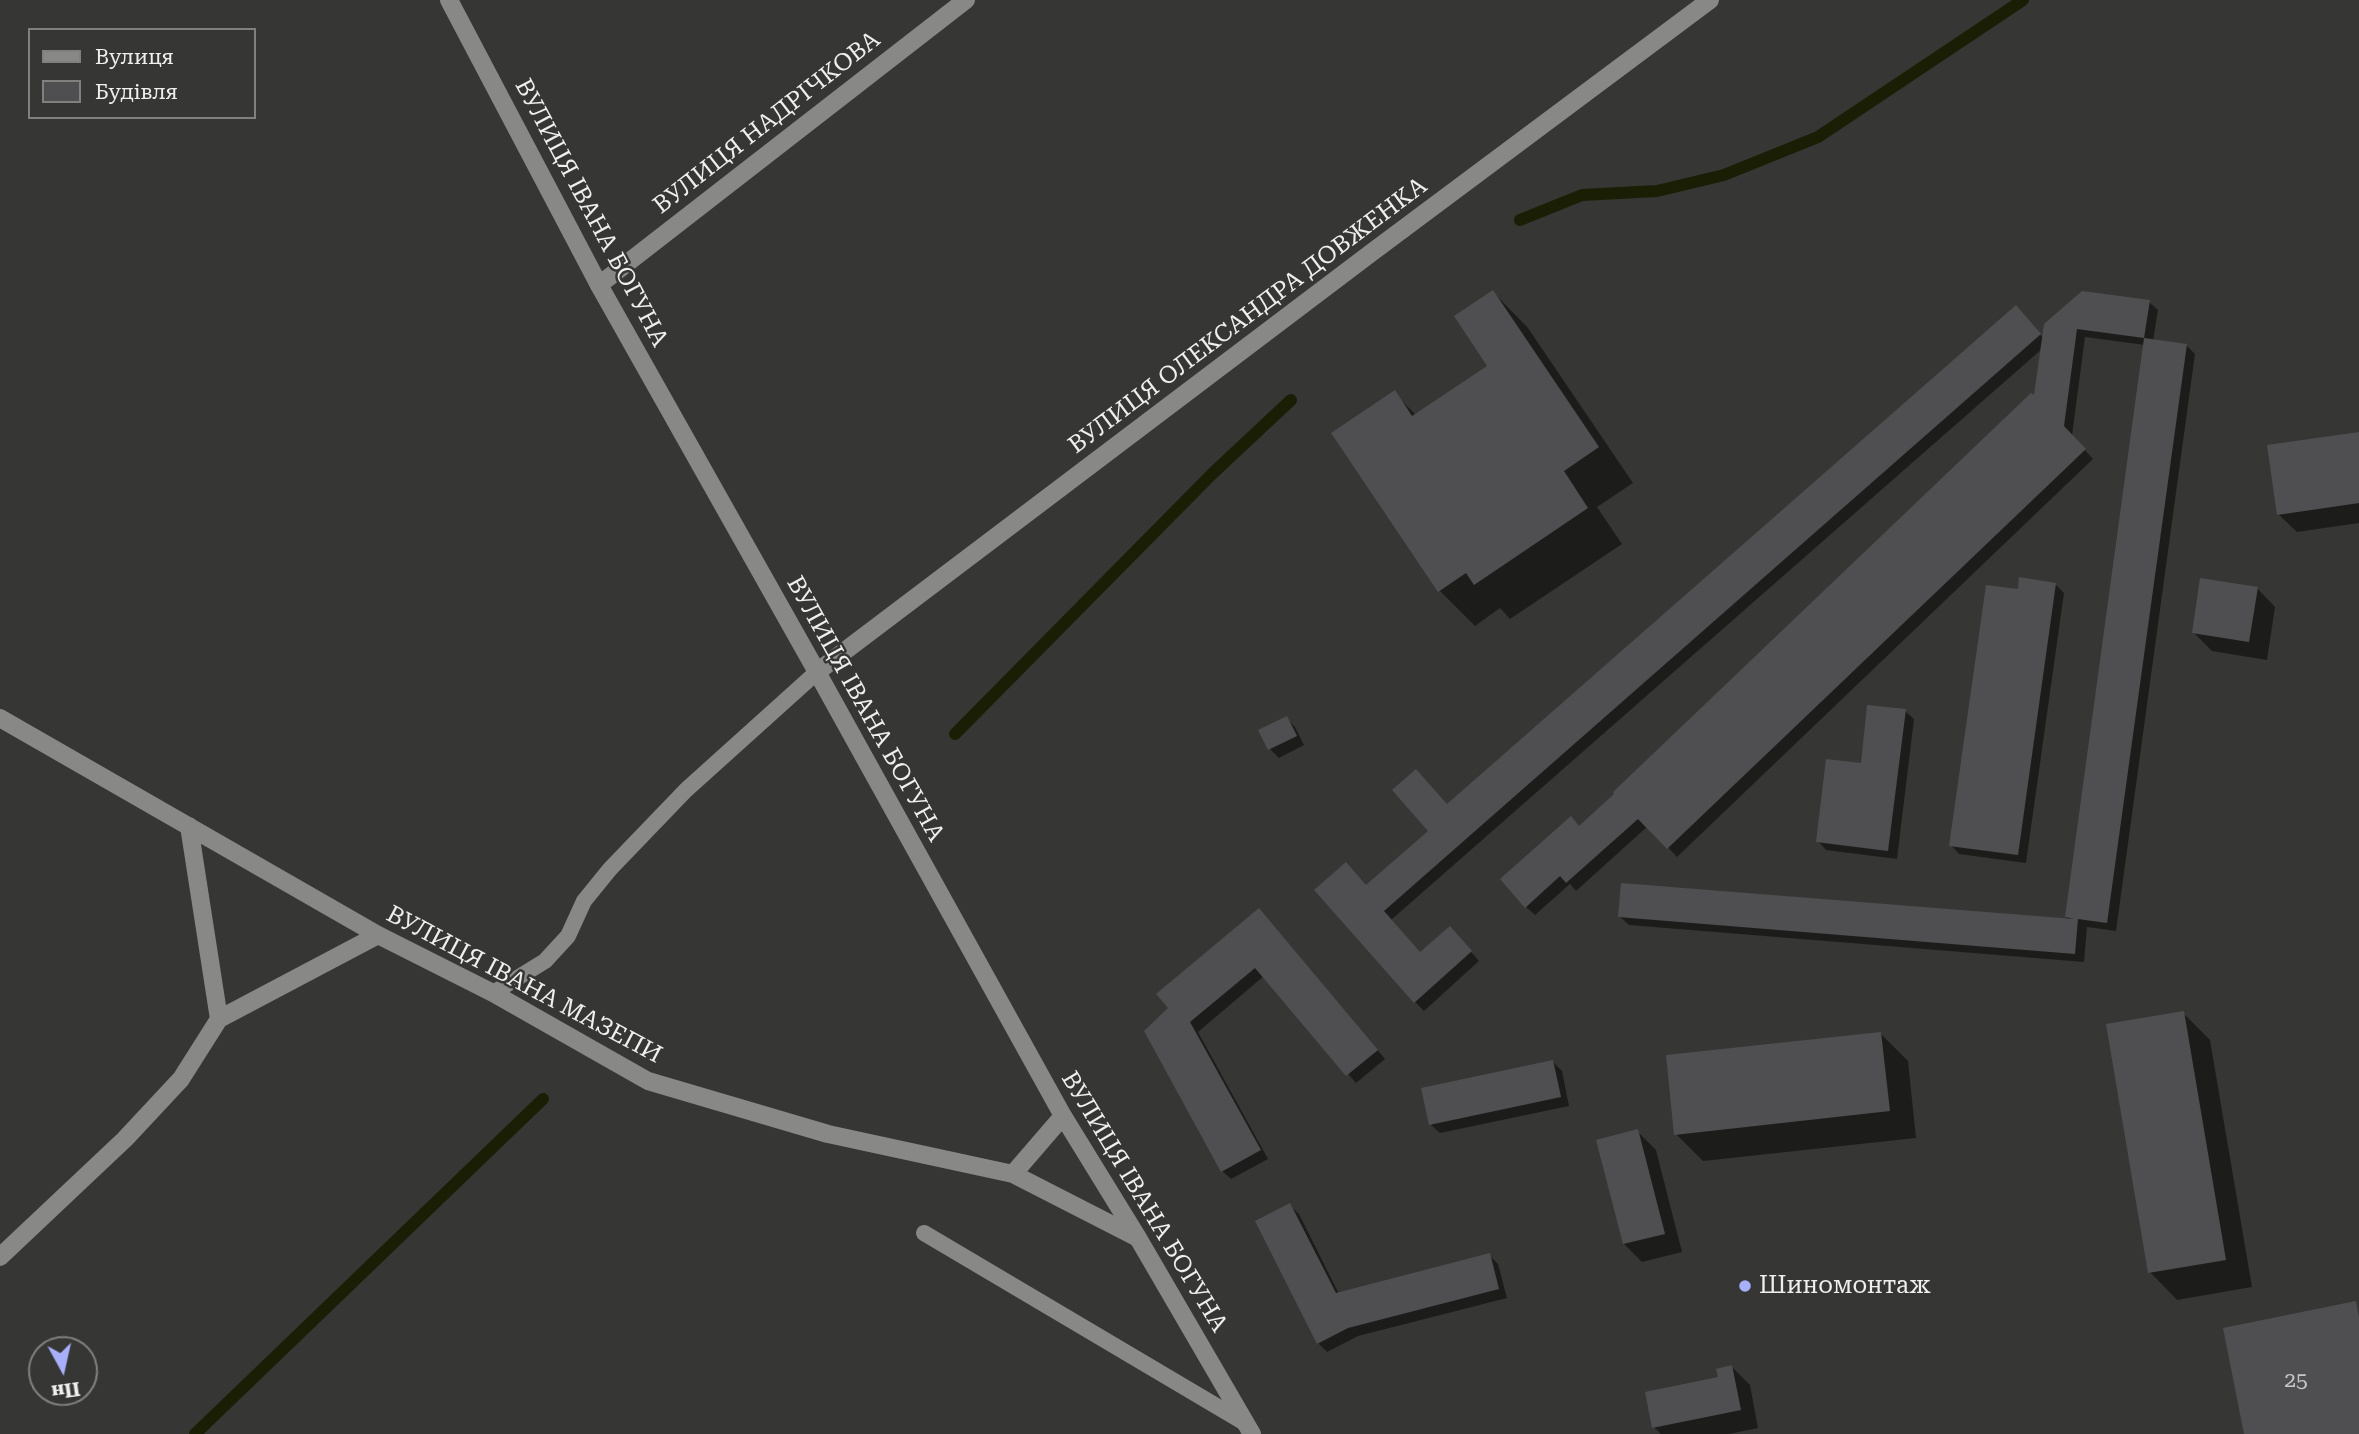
<!DOCTYPE html>
<html>
<head>
<meta charset="utf-8">
<style>
	body { margin:0 }
	#map { position:relative; width:2359px; height:1434px; overflow:hidden; background:#363734; font-family:"Roboto Serif",serif }
	canvas { display:block }
	.legend { position:absolute; left:28px; top:28px; width:228px; height:91px; box-sizing:border-box; background:#363734; border:2px solid #80817e; margin:0; padding:9px 12px; list-style:none; font-size:21px; color:#efefee }
	.legend li { display:flex; align-items:center; gap:14px; height:35px }
	.legend b { width:35px; border:2px solid #80817e }
	.north { position:absolute; left:28px; top:1336px; width:70px; height:70px; box-sizing:border-box; background:#363734; border:2px solid #80817e; border-radius:50%; rotate:172deg; font-size:19px; font-weight:700; line-height:28px; text-align:center; color:#efefee }
	.north::after { content:''; display:block; margin:auto; width:24px; height:32px; background:#a8b0fc; clip-path:polygon(50% 0,100% 100%,50% 72%,0 100%) }
</style>
</head>
<body>
<div id="map">
<canvas width="2359" height="1434"></canvas>
<ul class="legend">
<li><b style="height:9px;background:#888986"></b>Вулиця</li>
<li><b style="height:19px;background:#4f4f52"></b>Будівля</li>
</ul>
<div class="north">Пн</div>
</div>
<script>
const context = document.querySelector('canvas').getContext('2d');
context.lineJoin = 'round';
function fill(path, color) { context.fillStyle = color; context.fill(path, 'evenodd'); }
function stroke(path, color, width, dash) { context.strokeStyle = color; context.lineWidth = width; context.lineCap = dash ? 'butt' : 'round'; context.setLineDash(dash || []); context.stroke(path); }
function write(font, color, halo, rows, align = 'center') {
  context.font = font + ' "Roboto Serif",serif'; context.lineWidth = 5; context.setLineDash([]); context.textBaseline = 'middle'; context.strokeStyle = halo; context.fillStyle = color; for (const [text, x, y, turn = 0] of rows) {
    context.save(); context.translate(x, y); context.rotate((+turn || 0) * Math.PI / 180); context.textAlign = isNaN(turn) ? turn : align; if (halo) context.strokeText(text, 0, 0); context.fillText(text, 0, 0); context.restore();
  }
}
const shadow = new Path2D(`
	M1493,292L1528,328L1633,483L1597,507L1622,544L1510,619L1500,608L1475,626L1440,591L1394,393L1416,415L1489,366Z
	M2149,302L2158,310L2153,341L2186,345L2195,354L2116,931L2087,927L2084,962L1629,925L1620,917L2066,920L2145,345L2085,337L2072,436L2093,459L1677,857L1648,826L1576,891L1570,884L1535,915L1526,907L1580,827L2035,399L2042,349L1391,920L1421,954L1458,937L1479,961L1424,1011L1415,1002L1367,887L1430,831L1447,806L2024,316L2044,339Z
	M2359,434V523L2297,532L2278,514Z
	M2056,585L2064,593L2026,863L1959,854L1951,845L2019,591Z
	M2257,588L2275,607L2267,660L2212,651L2194,633Z
	M1905,711L1914,719L1897,859L1826,850L1818,841L1862,765Z
	M1286,718L1295,727L1304,745L1279,758L1270,749L1261,731Z
	M1268,919L1385,1059L1356,1083L1264,976L1198,1032L1268,1159L1231,1179L1222,1171L1146,1031Z
	M2183,1013L2210,1040L2252,1287L2177,1300L2150,1272Z
	M1881,1034L1908,1061L1916,1138L1703,1161L1676,1134Z
	M1553,1062L1562,1071L1569,1106L1440,1133L1431,1125Z
	M1637,1131L1656,1150L1682,1252L1642,1262L1624,1244Z
	M1290,1206L1299,1214L1339,1294L1489,1255L1498,1264L1507,1298L1358,1336L1327,1352L1318,1343Z
	M1732,1367L1750,1385L1758,1428L1729,1434H1661L1654,1427L1720,1379Z`);
const stream = new Path2D(`
	M1520,220L1582,195L1657,191L1724,175L1818,137L2023,0
	M955,734L1212,474L1291,400
	M195,1434L543,1099`);
const building = new Path2D(`
	M1493,290L1599,447L1564,471L1588,508L1474,585L1466,573L1438,592L1331,433L1395,390L1412,416L1487,366L1454,316Z
	M2082,291L2150,300L2144,338L2077,329L2064,426L2086,449L1667,849L1638,819L1566,883L1560,876L1525,908L1500,879L1571,816L1579,826L1614,794L1613,792L2031,393L2034,395L2044,324Z
	M2016,305L2041,334L1384,911L1420,952L1450,926L1472,951L1414,1003L1314,890L1346,862L1366,885L1428,831L1392,790L1416,769L1447,804Z
	M2144,338L2187,344L2107,923L2078,919L2075,954L1618,917L1621,883L2074,919L2065,917Z
	M2359,432V503L2277,515L2267,445Z
	M2019,577L2056,583L2018,855L1949,846L1986,585L2018,589Z
	M2200,578L2258,587L2249,642L2192,633Z
	M1867,705L1906,709L1888,851L1816,842L1826,759L1861,763Z
	M1287,716L1297,736L1268,750L1258,730Z
	M1259,908L1378,1050L1346,1076L1255,968L1190,1022L1261,1150L1221,1172L1144,1031L1168,1008L1156,994Z
	M2184,1011L2226,1260L2148,1273L2106,1024Z
	M1881,1032L1890,1111L1674,1135L1666,1055Z
	M1553,1060L1561,1097L1429,1125L1421,1088Z
	M1638,1129L1665,1234L1623,1244L1596,1140Z
	M1290,1203L1336,1293L1490,1253L1499,1289L1348,1328L1317,1344L1255,1221Z
	M2356,1301L2359,1318V1434H2244L2223,1328Z
	M1732,1365L1741,1410L1652,1428L1645,1392L1718,1377L1716,1369Z`);
const lane = new Path2D(`
	M493,993L545,961L568,936L584,901L610,869L686,790L817,672
	M924,1233L1245,1423`);
const street = new Path2D(`
	M599,285L966,0
	M817,672L1371,253L1710,0
	M0,718L378,935L493,993L648,1081L828,1134L1013,1174L1138,1238
	M189,826L219,1019
	M1013,1174L1063,1116
	M0,1257L125,1139L181,1079L219,1019L378,935`);
const secondary = new Path2D(`
	M449,0L599,285L817,672L1063,1116L1138,1238L1252,1434`);
const markers = [
	[1745,1286,7,"#a8b0fc"]
];
const numberNames = [
	["25",2296,1381]
];
const streetNames = [
	["ВУЛИЦЯ НАДРІЧКОВА",767,123,-38],
	["ВУЛИЦЯ ІВАНА БОГУНА",591,213,62],
	["ВУЛИЦЯ ОЛЕКСАНДРА ДОВЖЕНКА",1248,316,-37],
	["ВУЛИЦЯ ІВАНА БОГУНА",865,709,61],
	["ВУЛИЦЯ ІВАНА МАЗЕПИ",524,985,28],
	["ВУЛИЦЯ ІВАНА БОГУНА",1144,1202,59]
];
const poiNames = [
	["Шиномонтаж",1759,1286]
];
fill(shadow, '#0007');
stroke(stream, '#1a1e05', 12);
fill(building, '#4f4f52');
stroke(lane, '#888986', 16);
stroke(street, '#888986', 18);
stroke(secondary, '#888986', 18);
for (const [x, y, r, color] of markers) { const dot = new Path2D(); dot.arc(x, y, r, 0, 2 * Math.PI); context.fillStyle = color; context.fill(dot); stroke(dot, '#363734', 2.5); }
write('21px', '#c7c7c7', null, numberNames);
write('24px', '#efefee', '#363734', streetNames);
write('24px', '#efefee', '#363734', poiNames, 'left');
</script>
</body>
</html>
